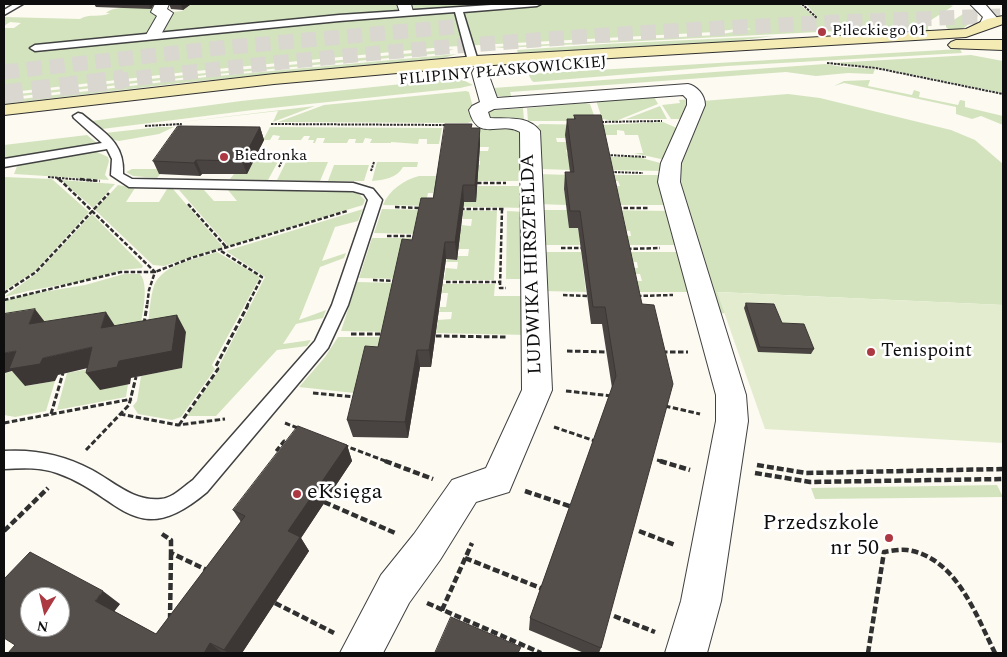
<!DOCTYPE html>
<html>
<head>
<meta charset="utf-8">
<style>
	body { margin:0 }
	#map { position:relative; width:1007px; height:657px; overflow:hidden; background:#fdfaf1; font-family:Spectral,serif }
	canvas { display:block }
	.frame { position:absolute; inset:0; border:5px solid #0e0e0e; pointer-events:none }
	.north { position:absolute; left:20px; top:587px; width:50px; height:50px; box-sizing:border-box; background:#fff; border:1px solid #9f9f9f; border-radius:50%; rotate:189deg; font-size:14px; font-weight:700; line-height:20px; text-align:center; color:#0e0e0e }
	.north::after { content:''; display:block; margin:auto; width:18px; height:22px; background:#ac3842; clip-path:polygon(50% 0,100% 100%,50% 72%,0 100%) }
</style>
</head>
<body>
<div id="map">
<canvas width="1007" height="657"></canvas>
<div class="frame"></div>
<div class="north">N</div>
</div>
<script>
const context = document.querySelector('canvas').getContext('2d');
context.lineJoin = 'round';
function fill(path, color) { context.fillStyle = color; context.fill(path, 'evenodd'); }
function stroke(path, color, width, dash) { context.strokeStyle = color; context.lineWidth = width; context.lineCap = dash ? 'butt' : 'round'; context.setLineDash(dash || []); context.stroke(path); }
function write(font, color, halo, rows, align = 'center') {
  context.font = font + ' Spectral,serif'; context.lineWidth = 5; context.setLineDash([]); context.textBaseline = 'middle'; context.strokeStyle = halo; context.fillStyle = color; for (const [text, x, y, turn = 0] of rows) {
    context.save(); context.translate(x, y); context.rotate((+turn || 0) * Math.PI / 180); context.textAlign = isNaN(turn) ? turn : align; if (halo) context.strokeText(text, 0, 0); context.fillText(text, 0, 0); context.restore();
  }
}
const green = new Path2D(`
	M131,4H158L154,14L182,11L189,5L180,4H799L816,18H818L806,4H947L953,6L928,22V29L931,31L840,33L838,31L503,48L493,47L716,35L751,29L744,28L714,32L443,47L186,72L4,93V28H14L21,23L10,22L4,26V17L80,19C89,13 101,18 110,13H106C114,6 123,10 131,4Z
	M976,11L978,16L964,28L949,30L946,27V25L966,12Z
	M774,36L736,41L518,53L517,50L604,44Z
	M454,49L443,53L207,75L4,98V96L10,95L185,75Z
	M960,49L962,53L727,66L534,82L532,81L528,74Z
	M457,54L443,58L181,83L4,104V101L206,77Z
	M971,55L1003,61V93L876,67L832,63Z
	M825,64L844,67L875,69L873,74L848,73L816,76L786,72L510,92L512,98L497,96L493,88Z
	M449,79L463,80L473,85L460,88L253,110L102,129L92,121L241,101Z
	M870,80L868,86L912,95L914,90L920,92L919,97L958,105L960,100L965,101V107L1003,116V125L981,116L972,119L956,114V107L844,83L834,86L844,81Z
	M466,91L469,92L476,119L468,123L278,122L324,105Z
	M788,94L820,98L951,130L975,140L1003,164V305L718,292L725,313L716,314L676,175L703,101Z
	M653,95L658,104L616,121L602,119L596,100Z
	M690,99L684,119H671L662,105L680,103L679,100Z
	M585,103L590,104L595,118L590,121H528L527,108Z
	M315,106L273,122L278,111L172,123Z
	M660,106L667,119H626Z
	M523,108L524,121H489L485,111Z
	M663,122L679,129L665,160L634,153H643L638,135H625L624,131L617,130V135H605L603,125Z
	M540,124L596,125L566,138H556L557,142H566L567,145L575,150H566L567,154H576L570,170L541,169L535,128Z
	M159,127H174L159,134L119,141L114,140L105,133Z
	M270,127L442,128L439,144H427V139H419L418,144L391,142V143H370L372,139L365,138L363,143H355L356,139H349L347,143H323L325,138H317L315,143H313L314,140H308L310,136H304L301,140H278L280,136L273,135L270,140H263Z
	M449,128L520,129L522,181H477L470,164L480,165V161L470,160L479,151H488L489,147H480Z
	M87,135L98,144L4,159V145Z
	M88,152H97L108,157L109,161L105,175L109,180L14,174L18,164Z
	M607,157H638L664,164L662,171L607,170Z
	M255,158H280L268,180L230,179L234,174H247Z
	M286,162H328L320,181L277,180Z
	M377,162H418L417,167H403C397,178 384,180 372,181Z
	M334,165H369L364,181H328Z
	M132,169H164L157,178L133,176L126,172Z
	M537,174L571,175L564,189L566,205L538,204Z
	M608,175H662L668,205H605L610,186H620L618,181H609Z
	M419,176H441L438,193H428L427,198H438L477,186H525L526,208L383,205C389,190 404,180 419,176Z
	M4,177L52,179L89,212L35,271L4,291Z
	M61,180L115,184L93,208Z
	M118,185L135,188L126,202H159L167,189H173L223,247L164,266L153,265L95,210Z
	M179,190H204L214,201H237L228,190L350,192L359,194L365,200L363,205L228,246Z
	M363,209L358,221L335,227L322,261L346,253L344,258L320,267L299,320L326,310L323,318L296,324L283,344L311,340L307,346L277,350L216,416H187L220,369L219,366L265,277L226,251Z
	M382,209L497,211L494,280H444L446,268L457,269L458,262H446L447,259L457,260V256H468L469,249H458L461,225L471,226L472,219H462L463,216L423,215L419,234L374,233Z
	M539,210H567L578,228L580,245H540Z
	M606,210L669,211L679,245H622L620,236H631L630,231L619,230Z
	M507,211L526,212L528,279H506Z
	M92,214L143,266L142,268L122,270L82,281L28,291L4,297L37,273Z
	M372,238H419L400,279L359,278Z
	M217,252L260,277L212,365L215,369L181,417L172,420L138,414L133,406L137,401L141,376L182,368L186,332L184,328L160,333L146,339C149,323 149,305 153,289C159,264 197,259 217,252Z
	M541,252H581L586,292L543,291Z
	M624,252H680L692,292H632L630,281H642L640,274H628L627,268H638L637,262H626Z
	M124,274H140C151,286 140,325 137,341L116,325L93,329L41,328L43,319L31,321L4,334V301L25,295L85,285Z
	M357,282L399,283L389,332L341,331Z
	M443,284H495L494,296H528L529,335L436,333L438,320L451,319L452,312H439L440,307H446L448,293H442Z
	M338,337H387L363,394L299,387L325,357Z
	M105,366L100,389L128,384L126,397L57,410L67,373Z
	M32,368L26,386L55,381L46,411L15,417L4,415L5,373Z
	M997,485L1003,497L815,499L811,488Z`);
const pitch = new Path2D(`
	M717,292L1003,305V443L765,429Z`);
const motorwayTunnelFar1 = new Path2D(`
	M4,72L219,48L463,26
	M114,81C409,45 706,25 1003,16`);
const motorwayTunnel = new Path2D(`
	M4,94L124,79`);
const pathFar3 = new Path2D(`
	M802,4L817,18
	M827,63L876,68L1003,94
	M598,122L662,121
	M271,124L447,125
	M145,126L181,124L178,130
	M607,155L646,157
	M279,167L283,159
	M371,171L374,162
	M611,172L643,173
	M48,177L96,181
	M57,178L60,181`);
const pathFar2 = new Path2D(`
	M59,179L155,272L149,290L147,306
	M80,179L100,181
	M477,183H506
	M188,204L227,248
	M395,207L422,208
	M617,208H648
	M460,209H504
	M502,209L500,288H506
	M387,236H416
	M561,248H581
	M627,249L660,248
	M221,251L262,277L247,306
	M373,280L396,281
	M446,282H500
	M4,293L36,272L109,193
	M563,295L587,296
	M637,296L673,295
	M4,300L121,272H155L191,258L347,211`);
const pathFar1 = new Path2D(`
	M144,324L147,305
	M351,334H385
	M436,336L507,337
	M567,351L606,352
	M662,352H688
	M566,391L612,396
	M313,393L356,397
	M665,406L700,414
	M51,414L63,373
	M120,414L178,425L225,419
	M4,423L132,399
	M285,423L300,429
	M179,425L218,369L216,366L248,305
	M554,427L595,441
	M343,445L388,462
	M86,450L129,405L136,377
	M276,451L284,441L289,443
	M657,460L664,462`);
const path = new Path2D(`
	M385,461L433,479
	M660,461L690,470
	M757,465L806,473L1003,469
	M755,473L810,482L1003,479
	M525,491L572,507
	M324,502L395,533
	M4,531L48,488
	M639,531L675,545
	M162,534L171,540V553L207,570
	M465,558L543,589
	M275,603L334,633
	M427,603L541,653
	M442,610L472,543
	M614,616L655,632
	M170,620L171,553
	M868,653L884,552C891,551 900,549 907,550C956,557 976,615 995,653`);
const service = new Path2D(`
	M14,4H23L4,15V10Z
	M506,4H541L537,6L463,12L478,61L473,64L468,61L455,12L339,21L35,51L30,48L35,45L339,15Z
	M78,113L82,114C103,132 125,142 123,174L132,179L353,183L373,189L382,200L348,305L328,348L207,492C135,553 121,495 57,473C40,467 22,468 4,469V451C36,449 64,455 92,470C114,482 134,502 161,499C173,498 183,487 193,480L315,341L332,305L368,200L364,194L353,191L129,187L111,175L112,159L107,149L4,167V159L102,143L74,118L73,116Z`);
const minor = new Path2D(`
	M155,4H169L167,9L173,13L159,38H149L146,35L157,16L151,12Z
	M397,4H411L413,12L411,15H401Z
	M970,4H985L998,19L992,26H982L980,23L983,17Z
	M480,68L486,69L488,73L497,98L688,84C697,86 705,95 705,105L681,163L680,182L746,395L748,421L721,601L707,653H665L681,601L716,421V395L658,182L661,163L687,105V99L683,95L494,109L488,112L490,118C507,119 528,115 540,131L552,390L509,492L476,502L440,560L409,603L383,653H340L381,575L414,534L452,480L486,468L522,390L520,132C500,120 478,144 469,110L472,106L480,102L472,73L474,69Z`);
const secondary = new Path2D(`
	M1003,16V24L966,37L476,66L274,84L4,115V105L274,74L476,56L966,29L987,19Z
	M956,40H1003V50L951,48L948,45L951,42Z`);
const wall = new Path2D(`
	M94,4H154L151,9L96,7Z
	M169,4H191L183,10L171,9Z
	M574,115L642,304L601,648L599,653H584L529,630L530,618L612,388L602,324H591L578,228H569L564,189L565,172H570L565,135L567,119H574Z
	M260,127L264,140L247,174H202L200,176L159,174L153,161Z
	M472,128L480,144L476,202H464L457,260L446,259L431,367H420L408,438L353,437L347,420L378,347L412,240L433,198Z
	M746,303L782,323L814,349L811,354L758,352L744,308Z
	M347,445L352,461L301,538L309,551L242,653H8L120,604L114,611L156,634L241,522L233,510Z`);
const shadedWall = new Path2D(`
	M149,4H154L151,9Z
	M181,4H191L183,10Z
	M260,127L264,140L247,174L242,161Z
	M480,128V144L476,202L475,185Z
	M196,160L202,174L200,176L194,163Z
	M463,185L464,202L457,260L455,242Z
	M445,242L446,259L431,367L429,350Z
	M35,309L48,326L29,324Z
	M106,312L117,329L101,328Z
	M177,315L186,332L182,368L131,378L130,384L100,390L86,373L119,361Z
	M92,347L105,364L58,375L55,381L25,386L12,371L5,373L4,372V353L16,351L43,358Z
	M417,350L420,367L408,438L405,422Z
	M347,445L352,461L301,538L309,551L242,653H228L224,650L288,531Z
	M103,591L120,604L113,613L95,601Z
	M210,643L222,653H204Z`);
const building = new Path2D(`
	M574,115H601L642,304L654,305L673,384L601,648L530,618L616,376L605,307H593L580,211H570L565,172H574L567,119H575Z
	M445,124H472L471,128H480L475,185H463L455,242H445L429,350H417L405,422L347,420L365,346L378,347L402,239L412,240L421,198H433Z
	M178,126L260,127L242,161L196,160L194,163L153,161Z
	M746,303L774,304L782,323L804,324L814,349L760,347Z
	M35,309L29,324L106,312L101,328L177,315L172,351L119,361L117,367L86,373L92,347L43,358L40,364L9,369L16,351L4,353V314Z
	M298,426L347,445L288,531L300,537L224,650L210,643L204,653H8L15,645L4,638V579L30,552L103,591L95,601L156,634L245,516L233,510ZM30,597H60V627H30Z
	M451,617L521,647L518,653H435Z`);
const markers = [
	[822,32,5,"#ac3842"],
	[224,157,5,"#ac3842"],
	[871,352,5,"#ac3842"],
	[297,494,5,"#ac3842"],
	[889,538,5,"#ac3842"]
];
const farPoinames = [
	["Pileckiego 01",832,32],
	["Biedronka",234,157]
];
const farStreetnames = [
	["FILIPINY PŁASKOWICKIEJ",503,72,-5]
];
const streetNames = [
	["LUDWIKA HIRSZFELDA",533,264,-92]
];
const poiNames = [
	["Tenispoint",881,352]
];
const nearPoinames = [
	["eKsięga",307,494],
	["Przedszkole",879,525,"right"],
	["nr 50",879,550,"right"]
];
fill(green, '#d3e3be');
fill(pitch, '#e3eccf');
stroke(motorwayTunnelFar1, '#d9d7cf', 15, [15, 8]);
stroke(motorwayTunnel, '#d9d7cf', 19, [19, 9]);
stroke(service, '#414141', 3);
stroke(minor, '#414141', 2);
stroke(secondary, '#303030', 2);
stroke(pathFar3, '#303030', 2, [2.5, 1]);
stroke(pathFar2, '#303030', 2.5, [4.5, 2]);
stroke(pathFar1, '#303030', 3, [5.5, 2.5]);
stroke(path, '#303030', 4.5, [7, 3]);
fill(service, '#fff');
fill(minor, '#fff');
fill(secondary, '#f4ebb4');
fill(wall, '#494441');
fill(shadedWall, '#3c3735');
fill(building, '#554f4c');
stroke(building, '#3c3735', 1);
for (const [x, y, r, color] of markers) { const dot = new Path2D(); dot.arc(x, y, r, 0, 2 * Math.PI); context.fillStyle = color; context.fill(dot); stroke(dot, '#fff', 2); }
write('16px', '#0e0e0e', '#fff', farPoinames, 'left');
write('16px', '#0e0e0e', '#fff', farStreetnames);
write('19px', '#0e0e0e', '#fff', streetNames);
write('19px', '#0e0e0e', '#fff', poiNames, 'left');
write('22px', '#0e0e0e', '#fff', nearPoinames, 'left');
</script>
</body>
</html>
